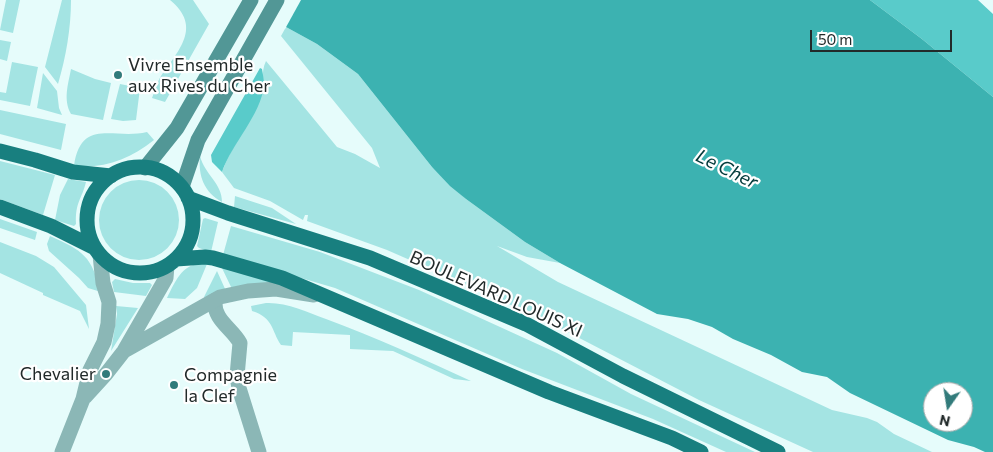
<!DOCTYPE html>
<html>
<head>
<meta charset="utf-8">
<style>
	body { margin:0 }
	#map { position:relative; width:993px; height:452px; overflow:hidden; background:#e6fcfb; font-family:Commissioner,sans-serif }
	canvas { display:block }
	.north { position:absolute; left:923px; top:382px; width:50px; height:50px; box-sizing:border-box; background:#fff; border:1px solid #a7aaaa; border-radius:50%; rotate:193deg; font-size:14px; font-weight:700; line-height:20px; text-align:center; color:#222a2a }
	.north::after { content:''; display:block; margin:auto; width:18px; height:22px; background:#327b7b; clip-path:polygon(50% 0,100% 100%,50% 72%,0 100%) }
	.scale { position:absolute; left:810px; top:30px; width:142px; height:22px; box-sizing:border-box; border:2px solid #222a2a; border-top:0; padding-left:6px; font-size:15px; line-height:18px; white-space:nowrap; color:#222a2a; -webkit-text-stroke:4px #fff; paint-order:stroke }
</style>
</head>
<body>
<div id="map">
<canvas width="993" height="452"></canvas>
<div class="north">N</div>
<div class="scale">50 m</div>
</div>
<script>
const context = document.querySelector('canvas').getContext('2d');
context.lineJoin = 'round';
function fill(path, color) { context.fillStyle = color; context.fill(path, 'evenodd'); }
function stroke(path, color, width, dash) { context.strokeStyle = color; context.lineWidth = width; context.lineCap = dash ? 'butt' : 'round'; context.setLineDash(dash || []); context.stroke(path); }
function write(font, color, halo, rows, align = 'center') {
  context.font = font + ' Commissioner,sans-serif'; context.lineWidth = 4.5; context.setLineDash([]); context.textBaseline = 'middle'; context.strokeStyle = halo; context.fillStyle = color; for (const [text, x, y, turn = 0] of rows) {
    context.save(); context.translate(x, y); context.rotate((+turn || 0) * Math.PI / 180); context.textAlign = isNaN(turn) ? turn : align; if (halo) context.strokeText(text, 0, 0); context.fillText(text, 0, 0); context.restore();
  }
}
const green = new Path2D(`
	M6,0H20L13,33L0,30Z
	M62,0H71C71,28 66,57 58,84L45,67Z
	M170,0H193L209,24L165,102L152,98C155,91 157,82 161,76C178,51 203,27 170,0Z
	M286,27L317,44L358,74L432,167L466,199L525,242L560,263L527,257L497,246L558,282L832,410L867,418L877,422L894,434L932,452H813L699,400L558,327L483,292L387,250L307,221L308,215H305L303,220L270,201L234,188L222,172C231,146 250,125 260,99C265,86 260,73 266,61L337,147L355,154L380,168L372,148L281,36Z
	M0,40L11,42L7,61L0,59Z
	M12,62L38,67L30,106L0,100V92L6,93Z
	M71,69L95,79L111,83L103,120L71,114C63,100 68,85 71,69Z
	M43,73L57,91L59,108L62,115L37,108Z
	M120,84L140,88L136,120L123,121L111,119Z
	M0,110L66,124L61,150L0,134Z
	M147,132L154,140C130,159 105,169 74,166C81,117 114,140 147,132Z
	M200,156C205,175 222,183 222,202C204,192 198,176 200,156Z
	M0,161L55,175L43,215L0,199Z
	M68,179L86,182C82,199 75,202 76,224L74,226L55,220L60,195Z
	M99 220a40 40 0 1 1 80 0a40 40 0 1 1-80 0Z
	M235,196L272,208L296,224L234,207Z
	M205,218L218,222L211,252L199,248L197,246L203,219Z
	M0,219L37,232L35,240L0,228Z
	M231,226L320,252L419,290L557,353L631,394L755,452H726L653,419L522,369L335,288L223,255Z
	M50,236C84,251 91,256 101,292L88,288L79,278L49,251L47,244Z
	M0,242L36,256L54,267L86,305L89,329L80,311L43,295V293L0,273Z
	M196,264H207L197,288L185,299L167,298C174,284 180,268 196,264Z
	M221,266L262,276L270,283L232,289Z
	M217,271L226,291L205,300L204,297Z
	M115,279L133,283H150L152,285L146,296L114,292L112,282Z
	M266,303C286,302 307,312 326,319C375,337 423,359 471,381L454,379L393,351L350,349V335L293,332L292,346L281,345C271,330 274,318 252,311L251,306Z
	M116,306L138,308L111,351L117,314Z`);
const forest = new Path2D(`
	M870,0H978L993,14V97L922,39Z
	M260,68L262,69C263,75 264,80 264,85C261,115 232,143 222,172L212,162L211,155Z`);
const water = new Path2D(`
	M260,0H870L922,39L993,97V452H985L974,447L948,440L850,393L827,377L802,372L771,355L733,339L712,327L688,319L657,314L560,263L525,242L466,199L450,186L432,167L358,74L317,44L286,27ZM933,392H963V422H933Z`);
const pier = new Path2D(`
	M258,0H301L285,29Z`);
const minor = new Path2D(`
	M215,300C213,320 232,328 240,343L237,376L239,388L259,452`);
const tertiary = new Path2D(`
	M124,351L220,297L248,291L276,289L314,295
	M85,397L106,374L124,351L166,278L167,266
	M62,452L83,399L90,370L104,342L108,324L109,302L103,283L100,255`);
const secondary = new Path2D(`
	M145,168L177,128L251,0
	M182,187L198,140L277,0`);
const primary = new Path2D(`
	M0,151L35,160L73,172L111,176
	M87 220a53 53 0 1 1 106 0a53 53 0 1 1-106 0Z
	M188,198L228,213L370,258L526,324L623,376L778,452
	M0,207L51,226L95,248
	M176,259L205,257L213,258L282,278L549,392L672,438L701,452`);
const markers = [
	[118,75,5,"#327b7b"],
	[106,374,5,"#327b7b"],
	[174,385,5,"#327b7b"]
];
const poiNames = [
	["Vivre Ensemble",128,65],
	["aux Rives du Cher",128,86],
	["Chevalier",96,374,"right"],
	["Compagnie",184,375],
	["la Clef",184,396]
];
const streetNames = [
	["BOULEVARD LOUIS XI",496,294,24]
];
const waterNames = [
	["Le Cher",727,169,26]
];
fill(green, '#a4e4e3');
fill(forest, '#59cbca');
fill(water, '#3cb2b1');
fill(pier, '#e6fcfb');
stroke(minor, '#8bb7b6', 15);
stroke(tertiary, '#8bb7b6', 15);
stroke(secondary, '#529796', 15);
stroke(primary, '#187f7f', 15);
for (const [x, y, r, color] of markers) { const dot = new Path2D(); dot.arc(x, y, r, 0, 2 * Math.PI); context.fillStyle = color; context.fill(dot); stroke(dot, '#fff', 2); }
write('18px', '#222a2a', '#fff', poiNames, 'left');
write('18px', '#222a2a', '#fff', streetNames);
write('italic 19px', '#033b3b', '#fff', waterNames);
</script>
</body>
</html>
